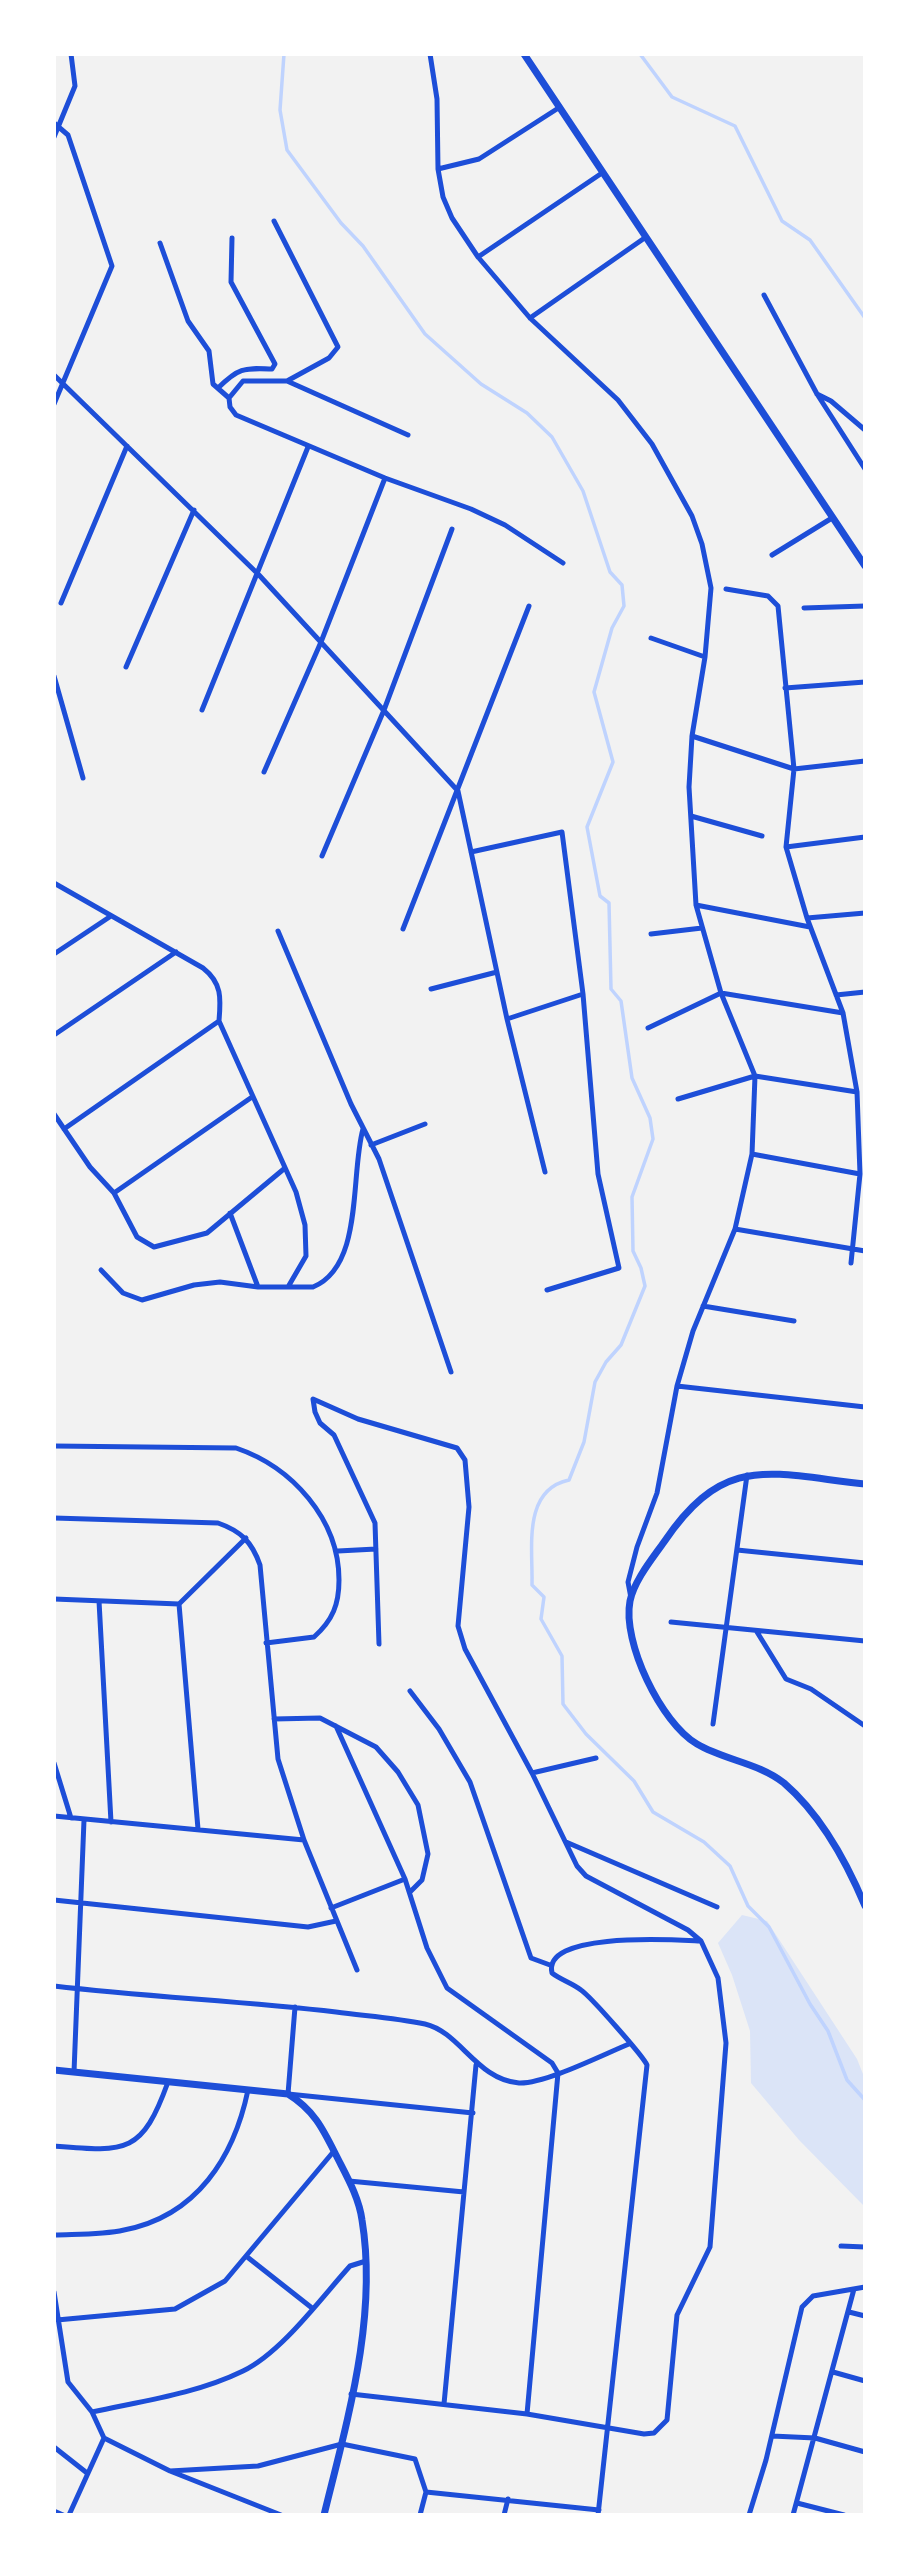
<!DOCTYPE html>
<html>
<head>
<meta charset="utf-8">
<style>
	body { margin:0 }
	#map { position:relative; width:919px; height:2569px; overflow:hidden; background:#f2f2f2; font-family:"Exo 2",sans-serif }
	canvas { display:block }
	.frame { position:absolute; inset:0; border:56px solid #fff; pointer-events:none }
</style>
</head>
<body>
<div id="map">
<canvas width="919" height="2569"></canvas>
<div class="frame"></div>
</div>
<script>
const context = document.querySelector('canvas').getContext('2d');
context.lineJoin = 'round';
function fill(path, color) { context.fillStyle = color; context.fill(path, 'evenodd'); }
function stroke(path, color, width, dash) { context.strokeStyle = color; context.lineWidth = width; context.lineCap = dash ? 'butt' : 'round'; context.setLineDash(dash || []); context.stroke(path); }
const green = new Path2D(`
	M742,1915L767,1921L857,2059L865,2079V2207L799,2140L751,2083L750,2031L732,1975L718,1943Z`);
const stream = new Path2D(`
	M284,54L280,110L287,150L341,223L363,246L425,334L481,384L527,413L552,437L583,491L610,572L622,585L624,606L612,628L594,692L613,762L587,827L600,896L609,903L611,989L621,1001L632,1078L650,1118L653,1139L632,1197L633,1251L641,1268L645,1286L621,1345L606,1362L595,1382L584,1442L569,1480C522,1490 533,1548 532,1585L544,1597L541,1619L562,1656L563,1704L586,1734L634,1781L653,1812L704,1842L730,1866L748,1906L769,1927L810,2004L828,2031L847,2080L865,2100
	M640,54L672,97L735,126L782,221L810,240L865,318`);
const minor = new Path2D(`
	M430,54L437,99L438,169L443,197L452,218L478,257L530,318L618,400L652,444L692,516L702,544L711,588L705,657L692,736L689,787L696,905L721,993L755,1076L752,1154L735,1229L693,1331L677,1386L657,1493L637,1547L628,1582L631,1598
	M54,123L68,135L112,266L54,404
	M54,137L75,86L71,54
	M438,169L479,159L560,107
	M274,221L338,347L329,358L287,381
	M160,243L188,321L209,351L213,384L229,398
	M478,257L602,173
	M764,295L817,394L865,469
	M530,318L646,237
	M54,375L259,575L458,791L507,1019L545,1172
	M218,388C239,367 244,368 272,369L275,364L231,282L232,238
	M817,394L831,401L865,430
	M408,435L287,381H243L229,398L230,407L236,415L385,478L471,509L505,525L563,563
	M772,555L832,518
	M726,589L768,596L778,606L794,769L786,847L807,918L843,1013L857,1092L860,1174L851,1263
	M61,603L127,446
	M804,608L865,606
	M651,638L705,657
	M126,667L194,510
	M54,676L83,778
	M785,688L865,682
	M202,710L308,447
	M692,736L794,769L865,761
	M264,772L321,642L385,478
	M691,816L762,836
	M786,847L865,837
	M471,852L562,832L583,994L598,1174L619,1268L547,1290
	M322,856L384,710L452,529
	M54,883L203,968C222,983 221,998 219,1021L296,1192L305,1225L306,1256L288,1287
	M696,905L810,927
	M807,918L865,913
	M403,929L529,606
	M278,931L351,1104L379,1159L451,1372
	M651,934L702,928
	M54,954L111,916
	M431,989L497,972
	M836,995L865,992
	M507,1019L583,994
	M648,1028L721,993L843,1013
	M54,1035L176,952
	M678,1099L755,1076L857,1092
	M54,1114L90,1167L114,1193L137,1237L154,1247L207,1233L285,1168
	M64,1129L219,1021
	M371,1145L425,1124
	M752,1154L860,1174
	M114,1193L252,1097
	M230,1213L258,1287
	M735,1229L865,1251
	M101,1270L123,1293L142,1300L194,1285L220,1282L258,1287H313C364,1266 350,1175 363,1129
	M703,1306L794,1321
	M677,1386L865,1407
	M54,1446L236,1448C292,1467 339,1519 339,1580C339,1604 333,1620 314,1637L266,1643
	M54,1518L218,1523C241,1531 252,1542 260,1565L278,1759L304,1840L357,1970
	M737,1550L865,1563
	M338,1551L376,1549
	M54,1599L179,1604
	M99,1601L111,1822
	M179,1604L198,1829
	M179,1604L246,1538
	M671,1622L865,1641
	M757,1632L786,1679L811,1689L865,1726
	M410,1691L439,1729L470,1782L531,1958L550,1965
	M274,1719L320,1718L376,1747L398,1772L418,1805L428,1854L422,1880L410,1892
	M713,1724L747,1475
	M336,1726L405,1879L427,1948L447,1988L552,2063L558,2073L527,2414
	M54,1763L71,1818
	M532,1773L596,1758
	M54,1816L304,1840
	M566,1842L717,1907
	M54,1900L308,1927L336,1921
	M331,1908L405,1879
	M54,1986C148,1997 242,2001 336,2012C366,2016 396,2018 425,2024C460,2032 477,2080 519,2083C545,2084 602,2055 629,2044
	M295,2007L288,2094L473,2113
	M74,2072L84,1820
	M54,2146C127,2152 142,2154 168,2082
	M349,2181L464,2192
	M54,2235C77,2234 102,2235 124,2230C197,2216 234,2157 248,2090
	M841,2246L865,2247
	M246,2256L312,2308
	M54,2292L68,2382L92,2412L104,2438
	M849,2312L865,2316
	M57,2320L175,2309L225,2281L334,2151
	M833,2372L865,2381
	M351,2394L527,2414L644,2434L654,2433L667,2420L677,2315L710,2247L726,2043L718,1978L701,1941L688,1930L586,1876L577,1866L532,1773L465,1649L458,1626L469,1507L465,1460L457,1448L358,1419L313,1399L315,1412L320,1423L334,1435L375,1523L379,1644
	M444,2404L476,2065
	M92,2412C142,2401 196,2394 243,2371C282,2352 321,2298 350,2266L366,2261
	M772,2436L815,2438L865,2452
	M104,2438L170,2471L281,2515
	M54,2447L87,2473
	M170,2471L258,2466L342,2444L415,2459L426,2492L420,2515
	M426,2492L599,2510
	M797,2503L844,2515
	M54,2511L63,2515
	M69,2515L104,2438
	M504,2515L508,2499
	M598,2515L647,2065C643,2056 591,1997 581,1990C572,1983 561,1980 552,1973C542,1931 676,1940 700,1941
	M749,2515L766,2460L802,2307L813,2296L865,2287
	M793,2515L854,2289`);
const tertiary = new Path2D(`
	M524,54L865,566
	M865,1484C770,1474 725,1452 664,1542C652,1559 634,1581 630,1601C622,1642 661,1723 697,1744C724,1760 759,1763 784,1783C820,1814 847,1863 865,1906
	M54,2070L288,2094C314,2110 323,2129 336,2155C346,2175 359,2197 362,2220C378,2317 347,2421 324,2515`);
fill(green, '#dbe4f7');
stroke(stream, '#bfd3fe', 3.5);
stroke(minor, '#1d4ed8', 5);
stroke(tertiary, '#1d4ed8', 7);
</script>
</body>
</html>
